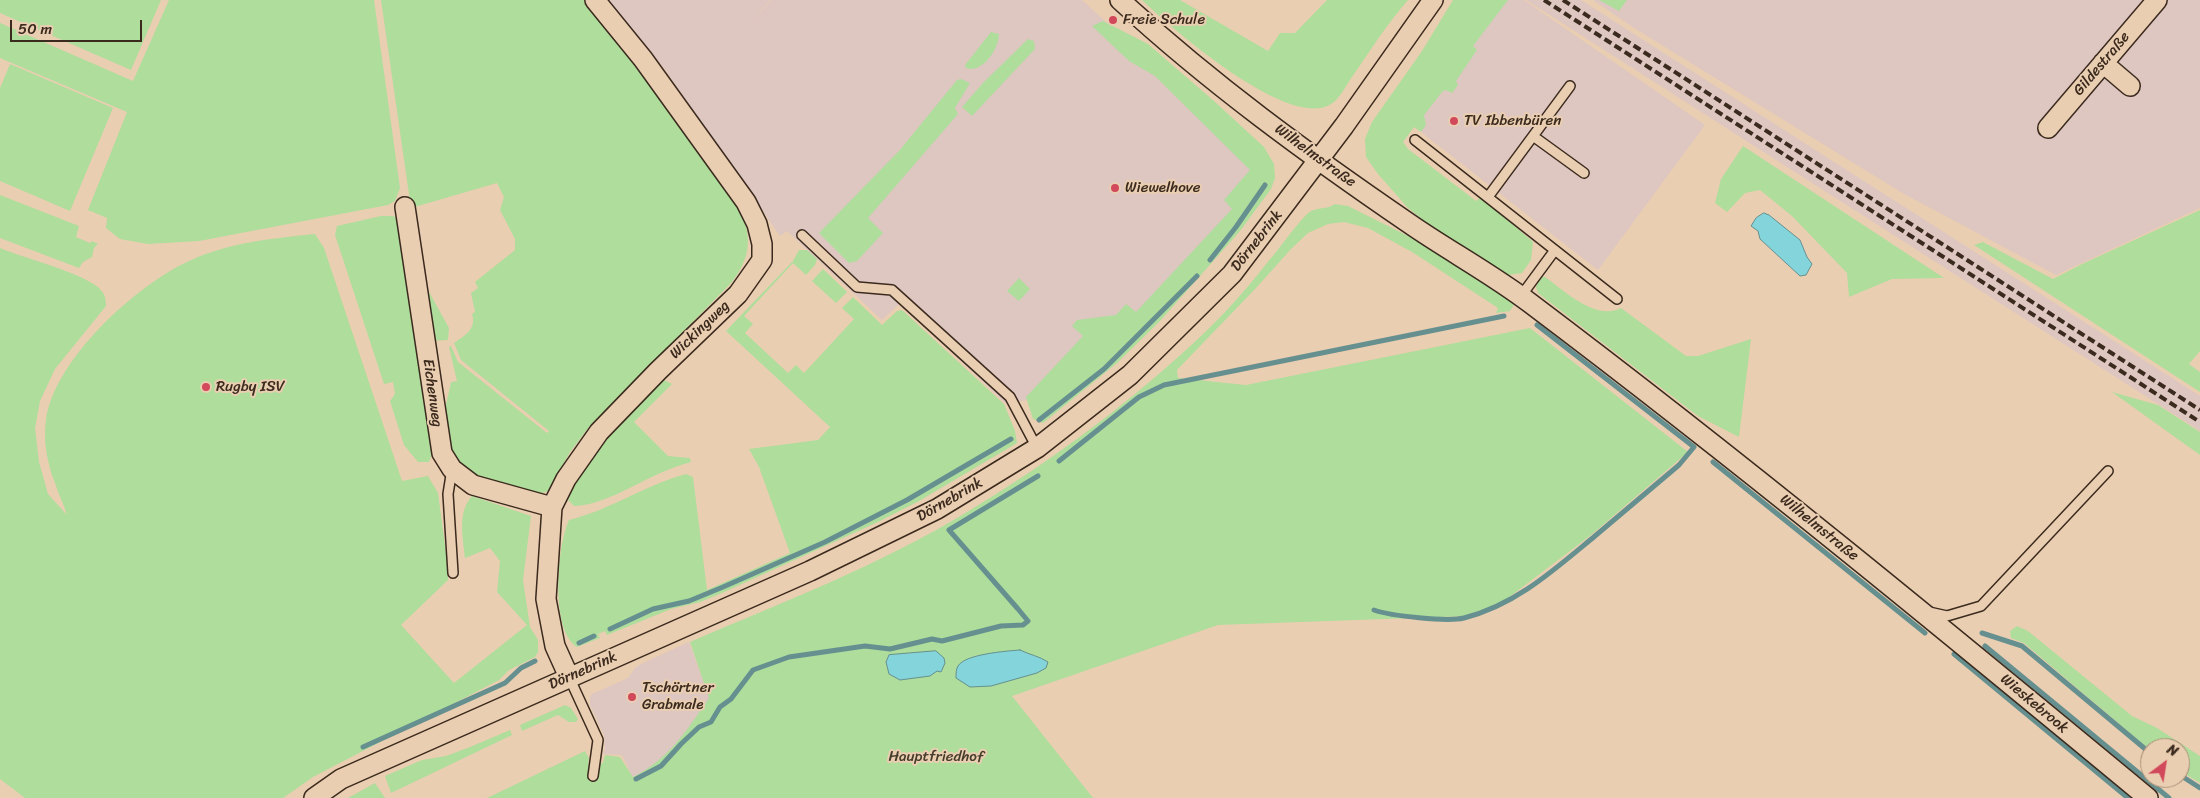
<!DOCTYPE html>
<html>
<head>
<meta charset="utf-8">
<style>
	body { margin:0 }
	#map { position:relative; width:2200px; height:798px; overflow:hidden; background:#eaceb1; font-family:Sriracha,sans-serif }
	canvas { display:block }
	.north { position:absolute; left:2140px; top:738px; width:50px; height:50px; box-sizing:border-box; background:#eaceb1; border:1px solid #a48c76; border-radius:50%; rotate:31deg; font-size:14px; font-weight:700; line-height:20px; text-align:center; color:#3b2a1e }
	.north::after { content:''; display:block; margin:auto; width:18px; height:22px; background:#d1495b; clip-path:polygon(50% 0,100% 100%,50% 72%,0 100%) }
	.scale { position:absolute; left:10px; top:20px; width:132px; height:22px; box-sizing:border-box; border:2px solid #3b2a1e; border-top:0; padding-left:6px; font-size:15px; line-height:18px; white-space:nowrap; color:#3b2a1e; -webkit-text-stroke:4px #eaceb1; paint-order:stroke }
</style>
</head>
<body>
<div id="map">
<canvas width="2200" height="798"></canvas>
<div class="north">N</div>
<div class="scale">50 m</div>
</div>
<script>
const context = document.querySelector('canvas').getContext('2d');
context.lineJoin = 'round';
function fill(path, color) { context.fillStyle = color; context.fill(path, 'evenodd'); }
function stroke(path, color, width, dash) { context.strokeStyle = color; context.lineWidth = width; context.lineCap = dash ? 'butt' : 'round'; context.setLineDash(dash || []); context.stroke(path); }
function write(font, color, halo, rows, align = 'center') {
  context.font = font + ' Sriracha,sans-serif'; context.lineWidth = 4; context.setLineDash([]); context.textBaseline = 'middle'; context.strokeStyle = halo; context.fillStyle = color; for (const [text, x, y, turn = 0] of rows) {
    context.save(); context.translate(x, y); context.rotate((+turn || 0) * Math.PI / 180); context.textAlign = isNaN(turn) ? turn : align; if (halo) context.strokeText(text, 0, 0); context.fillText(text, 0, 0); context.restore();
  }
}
const built = new Path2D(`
	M608,0H770L746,29L771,0H1082L1259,162L1265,180L1093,369L1029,400L1005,403L900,303L882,320L787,231L780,236L662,66Z
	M1494,0H1524L1705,125L1598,270L1407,121Z
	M1526,0H1581L2200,396V431Z
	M1593,0H2200V208L2056,275L1904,194L1634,28Z
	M689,642L712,705L684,746L634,780L622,755L603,754L605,749L604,735L590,705V697L592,694L628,678L635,668L643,663Z`);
const green = new Path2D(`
	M0,0H161L131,70L0,13Z
	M169,0H374L400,188L395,201L388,205L199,241L148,244L120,239L106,228L107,218L88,210L127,112L0,58V23L133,81Z
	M381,0H584L636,64L738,207C753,235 751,257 732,282L589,427L570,452L548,491L539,494L471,476L455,463L450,452L444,414L451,382L457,381L449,347L451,346L458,362L547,433L549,431L461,360L454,343C464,336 477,329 472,314L475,312L471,293L478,288L475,282L515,250V239L500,210L504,197L497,183L411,208Z
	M1142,0H1180L1268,51L1280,33H1295L1327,0H1408C1387,24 1370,51 1352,77C1346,85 1340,99 1331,104C1290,131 1172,29 1142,0Z
	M1453,0H1508L1473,46L1477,50L1456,81L1458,85L1452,93L1446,90L1442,92L1424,115L1426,125L1421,132L1414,127L1403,142L1408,149L1476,201L1481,197L1533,242L1531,260L1522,273L1508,275L1434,229L1408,208L1378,174L1366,157L1365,139L1372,122L1422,51Z
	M1599,0H1627L1619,11Z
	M1103,21L1148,44L1214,101L1264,147L1274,164L1275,178L1271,189L1240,231L1160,321L1117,363L1043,423L1033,419L1026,397L1083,336L1072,326L1077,320L1116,315L1126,304L1136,312L1232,209L1224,200L1250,170L1155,76L1129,61L1092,26Z
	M991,32L999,34C999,49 982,74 966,68L965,65Z
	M1028,39L1034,41L1035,49L972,116L962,107L983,83Z
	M10,64L113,108L70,211L0,181V88Z
	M961,79L970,83L955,108L958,114L868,218L883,233L857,261L849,263L819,233L899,151L957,80Z
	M1743,146L1944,278L1892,279L1849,297L1847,273L1792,216L1760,190L1745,193L1727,212L1715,203L1721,179Z
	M0,195L79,226L76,237L90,243L92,241L98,244L94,248L92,257L83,262L79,268L0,238Z
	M1335,204L1348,206L1430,247L1515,303L1510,311L1496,313L1498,308L1412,252L1368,228L1344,222L1328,224L1308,233L1291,249L1257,287L1177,370L1178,378L1246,385L1530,328L1688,452L1591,535L1504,601L1468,616L1218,625L1012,696L1093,798H487L585,751L589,758L588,765L603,763L605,755L620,757L633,777C669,759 687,730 709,698L690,642C783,602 880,565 967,512C1045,465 1119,411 1186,350C1215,324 1243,294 1267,263C1281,247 1293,228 1308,213C1318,206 1327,210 1335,204Z
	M2200,210V351L2189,364L2200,372V392L1974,245L1983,242L2053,279L2082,264Z
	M381,216H393L400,219L404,226L432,454L429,462H418L404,445L390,401L395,394L393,382L384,384L335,235L337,226Z
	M315,234L324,248L402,481L428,476L438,493L448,568V580L401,625L454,683L527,625L497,592L500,561L490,548L465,558C463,538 457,512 472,496L531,516L523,580L530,627L538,640V652L535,657L509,670L499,680L313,777L283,798H25L0,779V248C24,258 84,273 100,289C105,294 106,299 106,306L55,369L40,401L35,428L39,462L48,494L67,515C64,504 58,494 55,483C47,463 43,441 46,420C54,360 136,285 189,261C227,243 274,238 315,234Z
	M799,250H807L817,259L815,265L806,275L793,263L744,316L753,324L745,333L788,373L796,365L804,373L854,319L842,308L853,297L882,325L897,311L902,310L1004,404L1015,431L1017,443L919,501L878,522L722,593L700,602L671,609L607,635L605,631L598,634L600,638L577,647C550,630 557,546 569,520C610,510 645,485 686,474L693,477L707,590L790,553L759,467L749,449L818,440L830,427L726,331L793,261Z
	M823,269L847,292L836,303L812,281Z
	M1538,277H1545C1565,291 1595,321 1621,308L1686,356H1698L1751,339L1739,437L1698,416L1538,293L1536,287Z
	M1019,278L1030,289L1019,301L1007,291Z
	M428,290L449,328L448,340L428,341L422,293Z
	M664,380L672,384L634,422L668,456L690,458L691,462C680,465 669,469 658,474C634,485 600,506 574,506L568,500C587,452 629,416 664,380Z
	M2112,392L2158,405L2200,432V455Z
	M2017,626L2028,631L2132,716L2157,728L2200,756V783L2180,771V748H2150V750L2024,643L2011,638L2010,631Z
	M565,705L571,708L578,719L576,722H569L558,715L522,731L520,725Z
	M510,730L512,735L391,793L385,776L422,760L446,756L470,747Z
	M375,783L385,798H348Z`);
const water = new Path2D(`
	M1764,213L1769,215L1800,240L1807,257L1812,264L1806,275L1800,276L1760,239L1758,231L1751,226L1756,218Z
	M1020,650C1030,655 1039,656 1048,662L1046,668L1037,673L991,686L970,687L956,678C956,674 956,669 958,666C965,654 1007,651 1020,650Z
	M936,651L944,658L945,663L941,672L937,671L930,676L900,680L889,674L886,662L889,655Z`);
const stream = new Path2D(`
	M1210,260L1236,227L1265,185
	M1039,420L1104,369L1197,276
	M1059,461L1139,397L1164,385L1504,316
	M1713,462L1925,633
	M1374,610C1391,616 1447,622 1464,618C1516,605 1555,569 1595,536C1623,512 1651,489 1679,465L1694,447L1537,325
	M610,629L653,609L689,601L723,587L825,542L907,500L1011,439
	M1982,633L2022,646L2150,753
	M579,643L594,636
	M1985,646L2169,798
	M1954,654L2128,798
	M363,747L505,683L521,668L535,661
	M2180,775L2200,788
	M636,779L661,766L681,744L699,727L711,722L720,707L731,699L753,670L789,657L865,646L890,649L932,639L942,641L1001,626L1023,625L1028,621L1018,609L949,530L1038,476`);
const service = new Path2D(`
	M1533,136L1584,173
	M1415,140L1617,299
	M1488,197L1570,86
	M802,235L857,287L892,290L1010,397L1037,448
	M1521,296L1555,250
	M452,469L448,494L453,573
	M1929,612L1947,616L1981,606L2108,471
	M569,677L598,740L593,776`);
const minor = new Path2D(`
	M1120,0C1210,83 1309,155 1410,224C1449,251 1492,274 1530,303C1741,462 1945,630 2148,798
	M2103,63L2130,86
	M2048,128L2157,0
	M405,207L442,453L452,469L473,485L552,507
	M569,677L555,646L546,599L552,507L566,479L599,432L658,371L738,294L762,260V244L757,224L746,202L643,59L595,0
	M314,798L341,779L810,571L937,509L1037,448L1130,375L1232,274L1344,126L1433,0`);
const rail = new Path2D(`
	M1544,0L2200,422
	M1563,0L2200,410`);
const markers = [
	[1113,20,5,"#d1495b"],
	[1454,121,5,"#d1495b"],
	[1115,188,5,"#d1495b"],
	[206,387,5,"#d1495b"],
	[632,697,5,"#d1495b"]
];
const poiNames = [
	["Freie Schule",1123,20],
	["TV Ibbenbüren",1464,121],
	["Wiewelhove",1125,188],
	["Rugby ISV",216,387],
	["Tschörtner",642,688],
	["Grabmale",642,705]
];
const streetNames = [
	["Gildestraße",2102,64,-50],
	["Wilhelmstraße",1315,156,36],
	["Dörnebrink",1257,241,-52],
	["Wickingweg",700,330,-44],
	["Eichenweg",432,393,82],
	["Dörnebrink",950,500,-30],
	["Wilhelmstraße",1819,528,39],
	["Dörnebrink",583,671,-24],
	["Wieskebrook",2034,704,40]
];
const parkNames = [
	["Hauptfriedhof",936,757]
];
fill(built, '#dec6c1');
fill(green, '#aedd9c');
fill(water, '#83d4db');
stroke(water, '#66908f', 1);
stroke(stream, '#66908f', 5);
stroke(service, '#3b2a1e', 12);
stroke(minor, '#3b2a1e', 22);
stroke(service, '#eaceb1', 9);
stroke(minor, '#eaceb1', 19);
stroke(rail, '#3b2a1e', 4, [8, 4]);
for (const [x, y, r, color] of markers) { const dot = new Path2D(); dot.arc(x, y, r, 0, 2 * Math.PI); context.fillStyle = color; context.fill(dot); stroke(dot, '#eaceb1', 2); }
write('15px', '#3b2a1e', '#eaceb1', poiNames, 'left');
write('15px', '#3b2a1e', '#eaceb1', streetNames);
write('15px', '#463c2b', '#eaceb1', parkNames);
</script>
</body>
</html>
